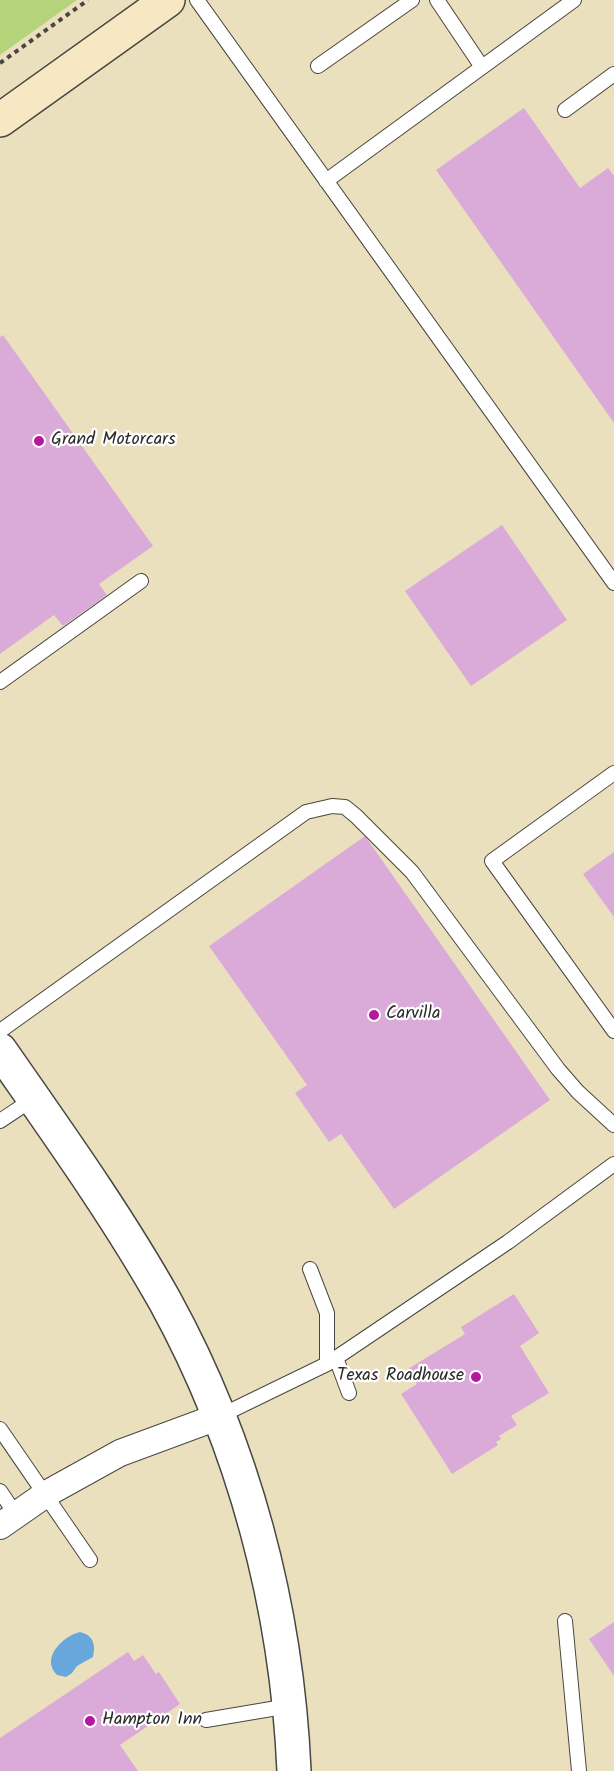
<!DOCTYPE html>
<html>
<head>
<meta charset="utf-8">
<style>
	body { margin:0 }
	canvas { display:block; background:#ebe0bd }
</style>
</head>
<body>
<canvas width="614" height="1771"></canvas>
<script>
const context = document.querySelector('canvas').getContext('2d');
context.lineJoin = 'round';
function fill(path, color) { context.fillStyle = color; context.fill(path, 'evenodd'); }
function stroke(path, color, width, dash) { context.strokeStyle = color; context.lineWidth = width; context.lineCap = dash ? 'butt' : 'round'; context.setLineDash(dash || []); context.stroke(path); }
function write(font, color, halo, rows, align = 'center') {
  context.font = font + ' Kalam,sans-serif'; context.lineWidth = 4.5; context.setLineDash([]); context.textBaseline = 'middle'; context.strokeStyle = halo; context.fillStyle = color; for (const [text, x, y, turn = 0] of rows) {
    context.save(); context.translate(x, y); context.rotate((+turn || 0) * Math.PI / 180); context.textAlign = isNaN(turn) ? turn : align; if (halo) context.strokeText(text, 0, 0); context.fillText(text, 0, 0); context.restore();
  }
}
const green = new Path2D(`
	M0,0H77L0,55Z`);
const water = new Path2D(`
	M80,1632C93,1635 96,1644 93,1657L77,1666L72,1673L66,1677L57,1675C40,1658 63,1636 80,1632Z`);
const building = new Path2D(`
	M524,108L580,188L608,168L614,176V423L436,170Z
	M3,335L153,546L99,584L107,595L63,626L54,615L0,654V337Z
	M502,525L567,620L471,686L405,591Z
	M365,836L550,1100L394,1209L341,1134L329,1142L295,1093L307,1085L209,946Z
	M614,852V917L583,874Z
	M514,1294L539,1333L520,1346L549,1393L511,1416L517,1425L499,1436L501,1439L496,1442L498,1445L452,1474L401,1394L417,1384L408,1369L465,1334L461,1327Z
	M614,1622V1676L589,1639Z
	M128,1652L134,1661L143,1655L156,1674L159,1672L180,1704L120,1745L138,1771H0V1738Z`);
const path = new Path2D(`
	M0,63L88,0`);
const service = new Path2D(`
	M197,0L614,583
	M437,0L482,67
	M318,66L412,0
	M565,110L614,74
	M326,181L574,0
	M0,682L141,581
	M614,773L492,861L614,1031
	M0,1031L306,812L332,806L345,807L356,816L412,872L558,1069L578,1092L614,1125
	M0,1121L33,1099
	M310,1269L327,1313V1364
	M336,1358L349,1393
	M220,1416L327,1364L508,1242L614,1164
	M0,1429L90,1560
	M0,1491L16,1515
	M565,1621L579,1771
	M206,1720L289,1706`);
const minor = new Path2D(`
	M0,1526L46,1494L120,1453L220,1416`);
const tertiary = new Path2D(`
	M0,1050C57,1132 116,1214 165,1301C244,1445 287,1608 294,1771`);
const secondary = new Path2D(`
	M0,120L168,0`);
const markers = [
	[39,441,6,"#b5179e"],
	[374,1015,6,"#b5179e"],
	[476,1377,6,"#b5179e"],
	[90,1721,6,"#b5179e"]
];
const poiNames = [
	["Grand Motorcars",51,441],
	["Carvilla",386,1015],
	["Texas Roadhouse",464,1377,"right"],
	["Hampton Inn",102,1721]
];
fill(green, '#b4d37b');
fill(water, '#68a7db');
fill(building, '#daabd9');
stroke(service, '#484641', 16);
stroke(minor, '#484641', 28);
stroke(tertiary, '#484641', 36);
stroke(secondary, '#484641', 36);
stroke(path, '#484641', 4, [4.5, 4.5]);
stroke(service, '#fff', 14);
stroke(minor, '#fff', 26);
stroke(tertiary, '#fff', 33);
stroke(secondary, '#f7e8c3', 33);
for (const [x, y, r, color] of markers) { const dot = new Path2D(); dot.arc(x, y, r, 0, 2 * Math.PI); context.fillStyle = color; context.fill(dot); stroke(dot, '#fff', 2); }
write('18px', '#2b2b2b', '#fff', poiNames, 'left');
</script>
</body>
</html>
